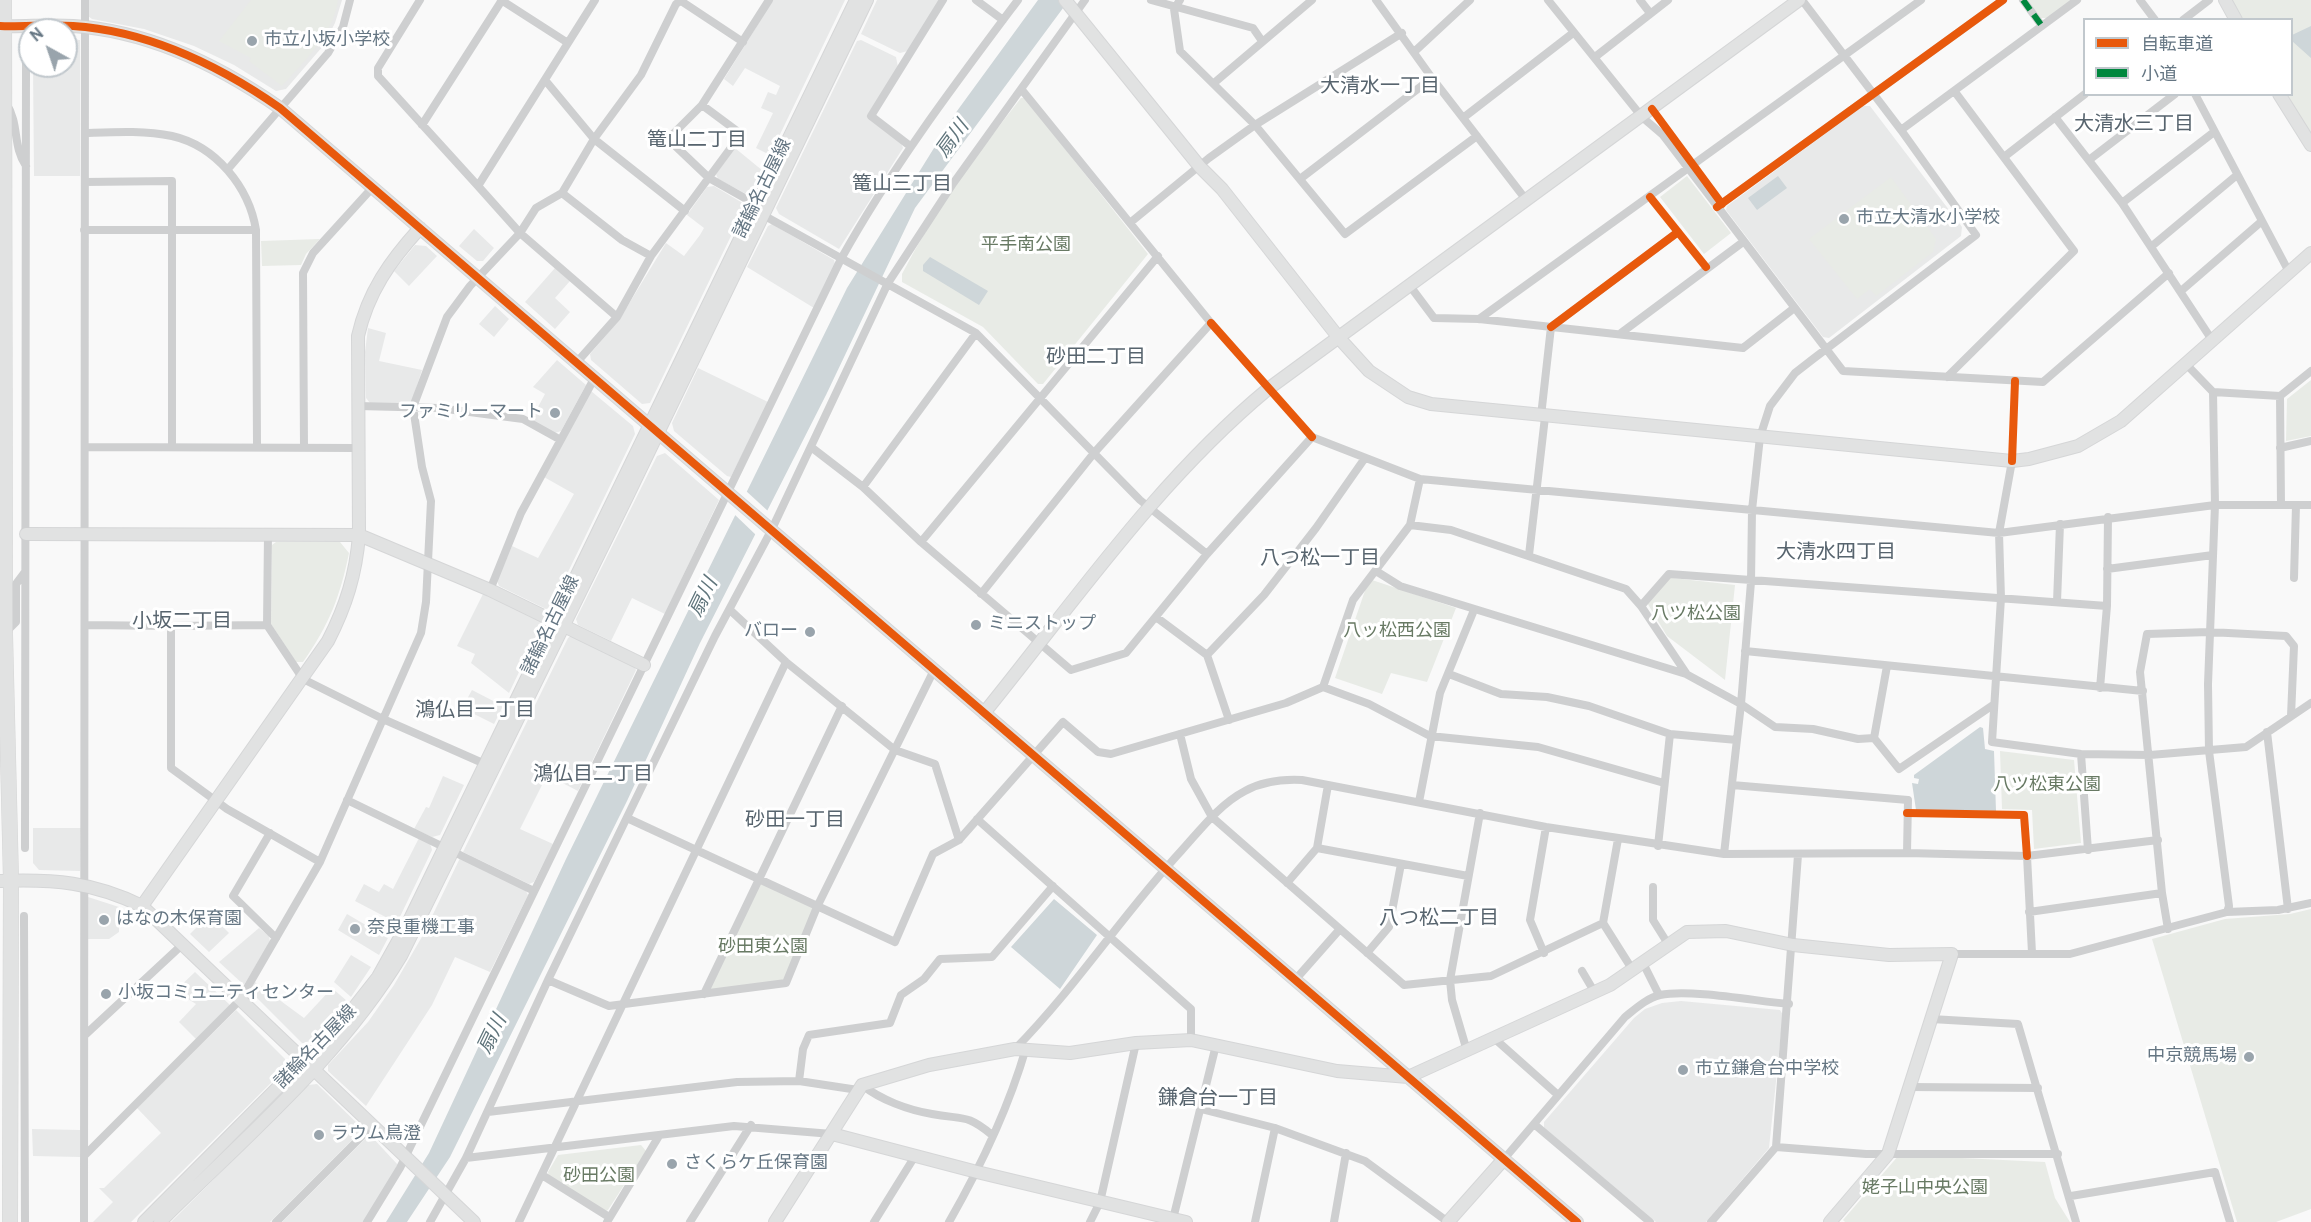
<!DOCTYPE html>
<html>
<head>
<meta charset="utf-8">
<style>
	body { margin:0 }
	#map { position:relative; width:2311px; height:1222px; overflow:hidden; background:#f9f9f9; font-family:Overpass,"Noto Sans JP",sans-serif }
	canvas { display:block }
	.legend { position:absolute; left:2083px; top:18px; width:210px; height:78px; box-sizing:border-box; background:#fff; border:2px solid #c1c8cd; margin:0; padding:8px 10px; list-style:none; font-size:18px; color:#657683 }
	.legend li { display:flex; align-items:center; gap:12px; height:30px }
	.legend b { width:30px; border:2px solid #c1c8cd }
	.north { position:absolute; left:18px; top:18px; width:60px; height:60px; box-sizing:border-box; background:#fff; border:2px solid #c1c8cd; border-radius:50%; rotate:320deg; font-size:16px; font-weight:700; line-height:24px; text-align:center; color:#657683 }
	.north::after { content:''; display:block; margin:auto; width:21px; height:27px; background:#99a4ac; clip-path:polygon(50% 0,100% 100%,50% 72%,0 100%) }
</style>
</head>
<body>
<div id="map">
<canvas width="2311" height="1222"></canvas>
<ul class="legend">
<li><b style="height:8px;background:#e8590c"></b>自転車道</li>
<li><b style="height:8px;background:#00873e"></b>小道</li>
</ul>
<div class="north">N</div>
</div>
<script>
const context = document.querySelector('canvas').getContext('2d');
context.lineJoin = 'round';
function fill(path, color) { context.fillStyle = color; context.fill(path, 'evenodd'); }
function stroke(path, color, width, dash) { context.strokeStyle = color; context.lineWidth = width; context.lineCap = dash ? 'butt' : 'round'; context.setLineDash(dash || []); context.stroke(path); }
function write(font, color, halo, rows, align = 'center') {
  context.font = font + ' Overpass,"Noto Sans JP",sans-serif'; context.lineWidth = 6; context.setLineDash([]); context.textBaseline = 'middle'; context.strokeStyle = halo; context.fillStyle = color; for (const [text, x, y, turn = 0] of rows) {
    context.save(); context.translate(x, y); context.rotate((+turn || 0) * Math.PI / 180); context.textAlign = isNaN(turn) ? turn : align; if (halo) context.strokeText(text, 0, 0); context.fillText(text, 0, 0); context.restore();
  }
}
const built = new Path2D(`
	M88,0H342L335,23L323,46L286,89L276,91L234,65L194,46L144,29L92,19L88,16Z
	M773,0H845L770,155L756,148L773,113L761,108L768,92L776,95L780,86L745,68L733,86L724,79Z
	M877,0H939L908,51L900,53L861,34Z
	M66,39L80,40V176H34L33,66H66Z
	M861,40L896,57L898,67L867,117L901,142L903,148L839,249L779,214L776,208L857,41Z
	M1863,106H1870L1962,227L1961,236L1829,338L1823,337L1726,210L1727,206Z
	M735,148L763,171L750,196L718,179L716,174Z
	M714,186L746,205L650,403L642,404L591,360L590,354L619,320L666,243L684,256L700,235L704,228L687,215L707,187Z
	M772,224L834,260L835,264L814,308L747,267L768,226Z
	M474,229L494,248L483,261H477L459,246Z
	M415,245L426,246L437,256L409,286L394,271Z
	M555,268L570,281L555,298L570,312L555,329L525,302Z
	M495,306L509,319L494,337L479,324Z
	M368,328L386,333L379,361L422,370L412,401L408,404L370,403L366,398L365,352Z
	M557,360L586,385L561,431L555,433L531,420L545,394L533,387Z
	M698,368L768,402L731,477L727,476L674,431L672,423Z
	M591,391L633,426L635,434L551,607L546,609L499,586L497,581L512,546L538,558L574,494L544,477Z
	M665,453L719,500L665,614L632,598L611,641L578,625L576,619L657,456Z
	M484,592L539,618L542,624L509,693L471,663L475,654L457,646Z
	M572,635L633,664L636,670L578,791L547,775L520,829L553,844L534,882L529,884L463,852L568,638Z
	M472,690L503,706L494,724L462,708Z
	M443,776L464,785L440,835L432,837L414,829L426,807L429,808Z
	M33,828H81L80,871L39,870L33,863Z
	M419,838L430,843L432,850L397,923L355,901L364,884L379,892L384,884L393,889Z
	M460,858L525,889L528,895L490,972L455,957L432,1005L366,1106L328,1071V1065L368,1022L394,985L423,935Z
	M88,897L119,907V932L109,939H88Z
	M210,914L229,933L209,952L190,934Z
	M347,914L388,938L379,955L338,930Z
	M259,928L269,936L270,942L244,985L219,962Z
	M351,955L371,967L351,997L334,982Z
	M195,972L230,1005L196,1039L179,1022L196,1004L175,991Z
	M255,982L304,1018L332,988L347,1001L311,1043H302L250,991Z
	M1681,1001L1780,1010L1783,1015L1769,1148L1706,1222H1656L1544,1128V1122L1634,1018L1645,1009L1662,1003Z
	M236,1010L285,1059L286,1068L131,1222H93L113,1202L99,1188H104L161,1133L137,1108Z
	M317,1084L361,1127L360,1132L270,1222H171L308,1085Z
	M32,1129L80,1130V1157L33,1156Z
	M367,1137H372L398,1165L364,1222H282Z`);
const green = new Path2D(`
	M251,0H338C333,35 304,61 282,86L249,61L251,58L219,41Z
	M2028,0H2072L2047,18H2041Z
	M2226,0H2311V134L2281,95L2292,94V20L2237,19Z
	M1021,98H1025L1148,254L1043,384H1038L983,327L902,282V274C935,210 977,154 1021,98Z
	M1687,176L1731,233L1704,254L1660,197Z
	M1891,177L1936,239L1933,252L1876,296L1870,289L1857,299L1809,239Z
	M320,239L306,254L301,265L262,266L261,241Z
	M2311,380V436L2286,441L2287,399Z
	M276,542H340L349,553C340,597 329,625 303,662H296L271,624L272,545Z
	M1664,577L1735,585L1725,680L1667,636L1646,601Z
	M1369,579L1456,608L1427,682L1391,673L1382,694L1335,678Z
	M2000,751L2074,760L2081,843L2034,849L2032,810L2002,809Z
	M758,879L817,907L786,983L704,994Z
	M2311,909V1209L2276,1222H2237L2152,939L2225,919L2290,914Z
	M641,1145L646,1151L608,1210L604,1212L549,1177L548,1172L558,1155Z
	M1899,1155L2045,1162L2055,1198L2070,1222H1845L1843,1220Z`);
const water = new Path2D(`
	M1038,0H1069L915,208L826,395L700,643L627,801L450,1157L407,1222H386L429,1153L566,859L847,288L957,111Z
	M2311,26V58L2292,41V35Z
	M1778,176L1787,188L1757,210L1748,198Z
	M930,257L988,291L979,305L923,271V265Z
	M1980,727L1983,728L1985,749L1994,751L1996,811L1916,810L1912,783L1918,784L1919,779L1914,778V775Z
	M1054,899L1097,935L1060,989L1011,947Z`);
const pier = new Path2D(`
	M745,490L769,512L757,536L733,513Z`);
const street = new Path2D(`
	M420,0L378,68V76L478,186
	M501,0L568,43
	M595,0L478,186L520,233L617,317L651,256
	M976,0L1003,20
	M1151,0L1253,28L1262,41
	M1180,0L1174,9L1180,51L1255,125L1345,234L1477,136
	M1548,0L1642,117L1663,135L1843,371L2043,382L2169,273
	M1640,0L1650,13
	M2023,0L2042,26
	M2140,0L2155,20
	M681,1L743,42
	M2183,20L2209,0
	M1414,52L1470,0
	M1595,57L1668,0
	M1432,78L1463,118
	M545,80L594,139L685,211
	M1214,83L1312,0
	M2195,94L2289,272
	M6,103C20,125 12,145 26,166
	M702,105L668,139L709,178L757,205
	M2055,117L2122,203L2212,340
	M422,125L502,0
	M1901,130L2077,0
	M910,146L871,116L943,0
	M2004,157L2085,94
	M2089,160L2175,94
	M228,169L328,53L343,27L350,0
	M1300,179L1432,78L1376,0
	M85,182L172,181V446
	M562,193L622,240L651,256L741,134L702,105L769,0
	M1527,201L1463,118L1573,33
	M2122,203L2214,132
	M1717,207L2003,0
	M763,215L976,333L1140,500L1207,554
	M1131,222L1209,158L1255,125L1402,33
	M84,230H256C249,187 216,146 172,136C144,130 113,132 85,133
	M256,230L257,447
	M2152,246L2237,175
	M1410,286L1434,318L1479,319L1743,348L1793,309
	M2181,291L2262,221
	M1479,319L1921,0
	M1551,327L1678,232
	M1621,333L1743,242
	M577,362L617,317
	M2185,363L2213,392L2215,505L2208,684L2209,751L2229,906L2227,912
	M1947,377L2074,251L1955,92
	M2213,392L2280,396L2311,371
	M2280,396L2281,505
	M358,406L439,408L523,419L559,439
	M1541,416L1551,327
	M85,447L357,448
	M811,447L863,487L921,542L1071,670L1126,653L1207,554L1312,437L1420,479L1999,533L2215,505H2311
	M304,448L303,273L313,253L373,187
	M2280,448L2311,441
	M2012,461L1999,533L2001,598L1992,742L2081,754L2150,755L2246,747L2311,703
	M863,487L976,333
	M1410,525L1451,530L1626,589L1641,606L1686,673
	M268,534L267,625L303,679L383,719L485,764
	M921,542L1158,256
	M1529,555L1545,417
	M2107,569L2213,555
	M1376,571L1400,586L1686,674L1741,704L1775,727L1813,729L1858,739L1874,738
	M2294,578L2296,505
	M490,590L521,513L595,377
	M981,594L1094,453L1211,323L1022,90
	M2057,602L2060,524
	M1641,606L1669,574L2107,606
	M730,610L786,662L895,750L935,764L959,840
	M1156,617L1207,655L1229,720
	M85,625L171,626V768L227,809L320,862
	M171,626L267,625
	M5,633L16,622V584L25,572
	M1745,651L2143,691
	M1207,655L1264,595L1316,528L1365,458
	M1887,666L1874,738L1899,769L1993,705
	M1449,674L1501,694L1547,697L1589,706L1670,734L1737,740
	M1323,687L1353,600L1410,525L1420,479
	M2100,688L2107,606L2108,517
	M2267,732L2288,909
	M1180,734L1191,779L1212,817L1404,985L1491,976L1603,923
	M2081,754L2088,850
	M1732,785L1908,800L1907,853
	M347,800L534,891
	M1419,802L1440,693L1474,610
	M627,818L895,942L933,854L959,840L1063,722L1098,752L1111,754L1286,703L1323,687L1369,704L1430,736L1538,747L1664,783
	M977,819L1191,1009V1040
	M270,833L233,896L276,938
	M1618,839L1603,923L1632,969
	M1658,846L1670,734
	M25,848L26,60
	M1317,848L1468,876
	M1724,854L1741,704L1751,582L1752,510L1760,437L1770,406L1795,373L1813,359L1976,235L1901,130L1802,0
	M2027,856L2032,953
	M1287,883L1317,848L1328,785
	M1653,887V920L1668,944
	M2029,912L2162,893
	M24,916L25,1222
	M2168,929L2162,893L2140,672L2147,634L2209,632L2286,636L2294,646L2291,716
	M1367,953L1389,927L1401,864
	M1544,953L1530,920L1546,827
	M1952,954H2070L2227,912L2278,910L2311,903
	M1642,961L1659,995
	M1582,971L1595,993
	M548,980L609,1006L786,983L817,907L934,670
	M1295,980L1340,929
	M704,994L842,706
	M1931,1019L2018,1024L2076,1222
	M85,1035L183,944
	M1495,1039L1558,1095
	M1015,1049C1076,987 1123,914 1182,850C1201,829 1220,804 1245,791C1263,781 1282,779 1302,780L1546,827L1724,854L1907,853L2027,856L2158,840
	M1467,1051L1452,1000L1450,980L1480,813
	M799,1081L803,1049L809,1035L890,1023L901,995L924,979L940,959L992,957L1053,886
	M862,1085C881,1100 908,1110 932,1114C962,1120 966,1113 992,1135
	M1910,1087L2038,1088
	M1201,1109L1275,1128L1365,1161L1448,1222
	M488,1112L737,1082L799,1081L858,1090
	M1534,1124L1650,1222
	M1776,1147L1866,1154H2058
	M85,1155L240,1000L320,862L421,633L426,602L431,501L422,467L413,407L447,317L470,286L520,233L536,208L562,193L594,139L641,75L676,4L682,0
	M466,1158L548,980L715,636L771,531L888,283L952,185L1085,0
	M1504,1159L1625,1017C1635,1009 1647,998 1660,995C1691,989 1755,1001 1789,1004
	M542,1175L609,1217
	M2071,1196L2215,1172L2230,1222
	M1173,1219L1216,1045
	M84,1222L85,0
	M276,1222L372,1126
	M367,1222L400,1168L841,259C892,167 955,84 1018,0
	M430,1222L466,1158L734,1126L832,1134
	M519,1222L786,662
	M607,1222L659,1136
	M690,1222L751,1125
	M874,1222L915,1156
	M949,1222C981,1166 1008,1110 1026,1048
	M1090,1222L1100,1202L1136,1043
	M1255,1222L1275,1128
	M1334,1222L1346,1153
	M1711,1222L1776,1147L1798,855`);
const secondary = new Path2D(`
	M1065,0L1200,167L1222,189L1339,338L1369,371L1408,397L1431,404L2012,461L2029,459L2078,446L2121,421L2311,253
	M2225,0L2236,20
	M0,26C24,27 49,24 73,26C148,31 220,66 280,108L1577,1222
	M2279,94L2311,145
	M26,534L359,535L490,590L644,665
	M984,713C1074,602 1158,480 1268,389L1799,0
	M0,881C54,879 93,882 142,906L474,1222
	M142,906L328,641C346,606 356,574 359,535L358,336C368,292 390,261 420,228
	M832,1134L977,1172L1186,1222
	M775,1222L862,1085L929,1065L1015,1049L1070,1053L1136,1043L1191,1040L1337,1071L1408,1077L1610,985L1687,932L1726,931L1793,945L1889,955L1952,954L1888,1154L1830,1222
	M1448,1222L1504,1159`);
const primary = new Path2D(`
	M144,1222L341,1024L378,977L407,925L856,0
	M160,1222C244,1138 340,1058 401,956L627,497L867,0`);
const highway = new Path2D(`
	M4,0L5,634L11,880L10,1222`);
const quiet = new Path2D(`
	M2023,0L2042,26`);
const cycleway = new Path2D(`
	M0,26C24,27 49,24 73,26C148,31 220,66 280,108L1577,1222
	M1652,109L1722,204
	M1650,197L1706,267
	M1717,207L2003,0
	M1211,323L1312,437
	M1551,327L1678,232
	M2012,461L2015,381
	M1907,813L2024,815L2027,856`);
const markers = [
	[252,41,6,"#99a4ac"],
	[1844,219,6,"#99a4ac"],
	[555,413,6,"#99a4ac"],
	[976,625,6,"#99a4ac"],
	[810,632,6,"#99a4ac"],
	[104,920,6,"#99a4ac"],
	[355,929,6,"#99a4ac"],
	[106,994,6,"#99a4ac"],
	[2249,1057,6,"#99a4ac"],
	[1683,1070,6,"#99a4ac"],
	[319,1135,6,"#99a4ac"],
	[672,1164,6,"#99a4ac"]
];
const poiNames = [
	["市立小坂小学校",264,41],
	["市立大清水小学校",1856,219],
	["ファミリーマート",543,413,"right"],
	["ミニストップ",988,625],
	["バロー",798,632,"right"],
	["はなの木保育園",116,920],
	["奈良重機工事",367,929],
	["小坂コミュニティセンター",118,994],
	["中京競馬場",2237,1057,"right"],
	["市立鎌倉台中学校",1695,1070],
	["ラウム鳥澄",331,1135],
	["さくらケ丘保育園",684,1164]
];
const streetNames = [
	["諸輪名古屋線",764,189,-64],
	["諸輪名古屋線",552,626,-64],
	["諸輪名古屋線",317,1048,-46]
];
const parkNames = [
	["平手南公園",1026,246],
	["八ツ松公園",1696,615],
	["八ッ松西公園",1397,632],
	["八ツ松東公園",2047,786],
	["砂田東公園",763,948],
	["砂田公園",599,1177],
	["姥子山中央公園",1925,1189]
];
const neighbourhoodNames = [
	["大清水一丁目",1380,88],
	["大清水三丁目",2134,126],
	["篭山二丁目",697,142],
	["篭山三丁目",902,186],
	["砂田二丁目",1096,359],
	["大清水四丁目",1836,554],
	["八つ松一丁目",1320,560],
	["小坂二丁目",182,623],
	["鴻仏目一丁目",475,712],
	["鴻仏目二丁目",593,776],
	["砂田一丁目",795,822],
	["八つ松二丁目",1439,920],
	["鎌倉台一丁目",1218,1100]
];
const waterNames = [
	["扇川",954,140,-54],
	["扇川",705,598,-64],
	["扇川",494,1035,-64]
];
fill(built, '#e8e9e9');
fill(green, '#e8ebe6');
fill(water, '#ced6d9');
fill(pier, '#f9f9f9');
stroke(secondary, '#d5d6d7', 14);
stroke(primary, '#d5d6d7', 14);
stroke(highway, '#d5d6d6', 16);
stroke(street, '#cecfd0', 8);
stroke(secondary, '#e1e2e2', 12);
stroke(primary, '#e1e2e2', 12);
stroke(highway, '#e1e2e2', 15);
stroke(quiet, '#00873e', 6, [12, 6]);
stroke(cycleway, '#e8590c', 8);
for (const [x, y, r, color] of markers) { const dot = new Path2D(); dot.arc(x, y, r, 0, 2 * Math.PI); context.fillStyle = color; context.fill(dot); stroke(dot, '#fff', 2); }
write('18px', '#657683', '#fff', poiNames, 'left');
write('18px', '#657683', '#fff', streetNames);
write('18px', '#687a64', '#fff', parkNames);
write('20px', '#57646e', '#fff', neighbourhoodNames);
write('italic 20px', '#60757c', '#fff', waterNames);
</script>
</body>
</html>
